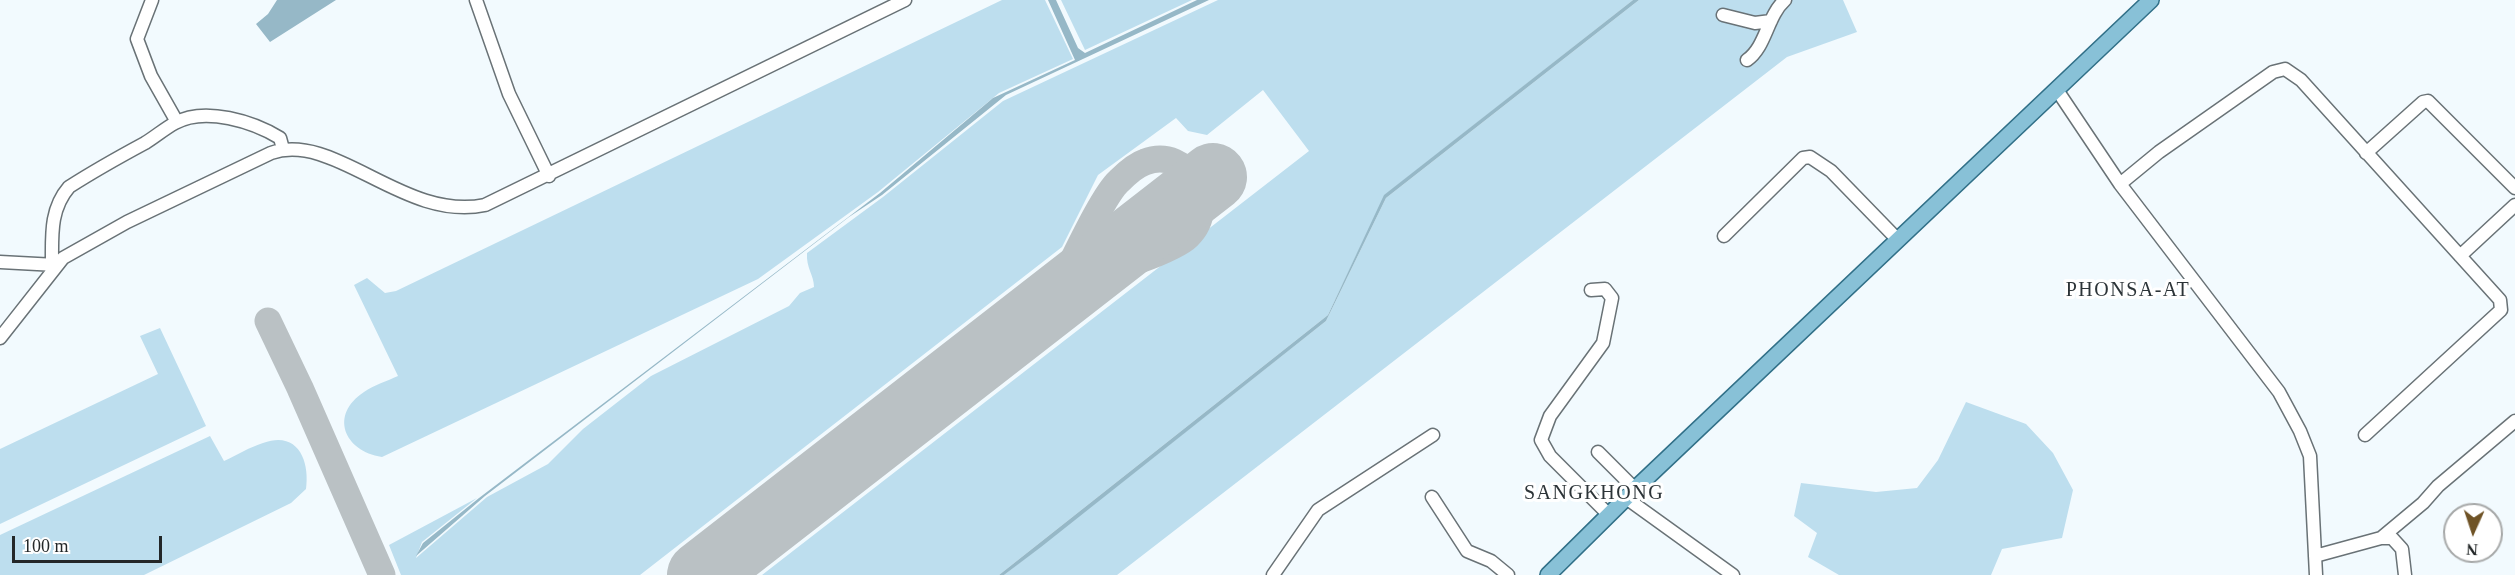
<!DOCTYPE html>
<html>
<head>
<meta charset="utf-8">
<style>
	body { margin:0 }
	#map { position:relative; width:2515px; height:575px; overflow:hidden; background:#f2fafe; font-family:"Times New Roman",serif }
	canvas { display:block }
	.north { position:absolute; left:2443px; top:503px; width:60px; height:60px; box-sizing:border-box; background:#fff; border:2px solid #a7a9a9; border-radius:50%; rotate:183deg; font-size:16px; font-weight:700; line-height:24px; text-align:center; color:#232728 }
	.north::after { content:''; display:block; margin:auto; width:21px; height:27px; background:#6f5326; clip-path:polygon(50% 0,100% 100%,50% 72%,0 100%) }
	.scale { position:absolute; left:12px; top:536px; width:150px; height:27px; box-sizing:border-box; border:3px solid #232728; border-top:0; padding-left:8px; font-size:18px; line-height:21px; white-space:nowrap; color:#232728; -webkit-text-stroke:4px #fff; paint-order:stroke }
</style>
</head>
<body>
<div id="map">
<canvas width="2515" height="575"></canvas>
<div class="north">N</div>
<div class="scale">100 m</div>
</div>
<script>
const context = document.querySelector('canvas').getContext('2d');
context.lineJoin = 'round';
function fill(path, color) { context.fillStyle = color; context.fill(path, 'evenodd'); }
function stroke(path, color, width, dash) { context.strokeStyle = color; context.lineWidth = width; context.lineCap = dash ? 'butt' : 'round'; context.setLineDash(dash || []); context.stroke(path); }
function write(font, color, halo, rows, align = 'center') {
  context.font = font + ' "Times New Roman",serif'; context.lineWidth = 6; context.setLineDash([]); context.textBaseline = 'middle'; context.strokeStyle = halo; context.fillStyle = color; for (const [text, x, y, turn = 0] of rows) {
    context.save(); context.translate(x, y); context.rotate((+turn || 0) * Math.PI / 180); context.textAlign = isNaN(turn) ? turn : align; if (halo) context.strokeText(text, 0, 0); context.fillText(text, 0, 0); context.restore();
  }
}
const green = new Path2D(`
	M1002,0H1045L1073,59L999,93L878,192L758,279L382,457C344,451 329,415 364,392C374,385 387,381 398,376L354,285L367,278L385,293L396,291Z
	M1061,0H1192L1085,50Z
	M1218,0H1633L1385,195L1328,315L999,575H762L1309,151L1263,90L1207,135L1188,131L1176,118L1098,175L1062,247L640,575H401L389,545L477,498L422,542L416,558L487,497L548,464L583,429L651,376L789,306L800,293L814,287C814,275 806,268 807,253L883,197L1003,101Z
	M1639,0H1843L1857,32L1787,57L1117,575H1004L1326,321L1386,198Z
	M160,328L206,426L0,524V449L158,374L140,336Z
	M1966,402L2026,424L2053,453L2073,490L2062,538L2002,549L1991,575H1839L1808,557L1817,533L1794,516L1801,483L1876,492L1917,488L1938,460Z
	M210,436L224,461C237,455 250,447 263,443C298,430 310,461 306,489L291,503L144,575H0V535Z`);
const water = new Path2D(`
	M277,0H336L270,42L256,24L268,14Z
	M1048,0H1056L1078,48L1085,53L1197,0H1209L1006,95L882,195L849,217L485,496L416,556L423,543L479,498L880,193L993,98L1075,60Z
	M1633,0H1639L1386,198L1326,321L1041,547L1004,575H999L1328,315L1384,195Z`);
const taxiway = new Path2D(`
	M1032,318L1046,309L1057,292C1070,268 1102,196 1119,181C1126,174 1136,165 1145,162C1188,145 1220,205 1188,236C1173,251 1106,272 1083,278
	M268,321L300,388L382,575`);
const runway = new Path2D(`
	M701,575L1213,177`);
const minor = new Path2D(`
	M152,0L137,39L151,76L177,122
	M476,0L509,94L549,176
	M1723,15L1755,23L1771,21
	M1747,60C1766,47 1767,16 1785,0
	M2057,90L2120,184L2279,392L2300,431L2310,456L2316,575
	M2366,153L2423,102L2428,101L2515,188
	M2120,184L2159,152L2273,72L2285,69L2301,80L2500,300L2501,310L2365,435
	M1724,236L1803,158L1810,157L1831,171L1898,240
	M2460,256L2515,205
	M0,262L56,265
	M52,263C52,235 50,209 69,187C94,171 119,157 145,143C155,137 164,129 175,123C205,106 254,122 280,138L283,149
	M1591,290L1605,289L1612,298L1603,343L1550,416L1541,440L1550,456L1609,515
	M0,338L63,258L127,222L271,153C335,131 404,222 485,205L905,0
	M1598,452L1635,489
	M1432,497L1467,551L1491,561L1508,575
	M1626,498L1733,575
	M2381,538H2392L2402,549L2405,575
	M2315,556L2381,538L2423,503L2438,486L2515,421
	M1273,575L1318,510L1433,435`);
const major = new Path2D(`
	M1548,575L1635,489L2151,0`);
const quarterNames = [
	["PHONSA-AT",2128,291],
	["SANGKHONG",1594,494]
];
fill(green, '#bddeee');
fill(water, '#96b8c7');
stroke(taxiway, '#bac1c4', 27);
stroke(runway, '#bac1c4', 68);
stroke(minor, '#697276', 15);
stroke(major, '#317088', 18);
stroke(minor, '#fff', 12);
stroke(major, '#88c1d7', 15);
context.letterSpacing = '1.5px';
write('20px', '#2c3438', '#fff', quarterNames);
context.letterSpacing = '0px';
</script>
</body>
</html>
